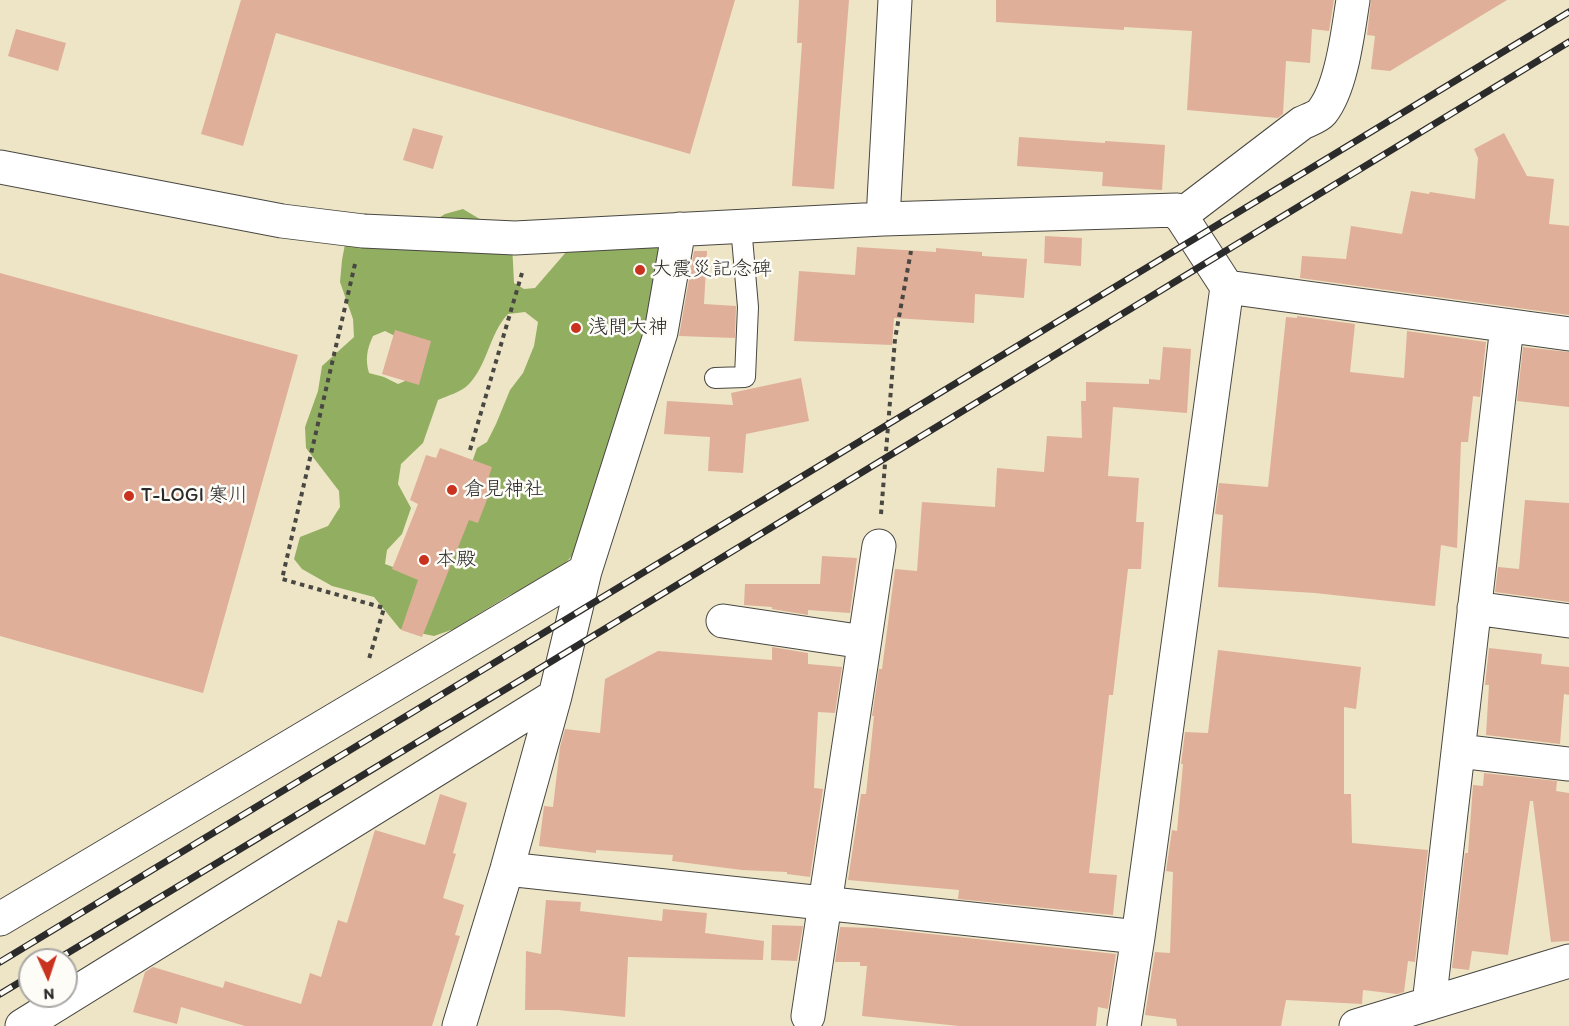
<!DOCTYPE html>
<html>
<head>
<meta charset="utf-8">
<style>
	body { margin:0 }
	#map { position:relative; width:1569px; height:1026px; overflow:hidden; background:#eee5c6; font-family:Itim,sans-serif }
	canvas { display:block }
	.north { position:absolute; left:18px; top:948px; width:60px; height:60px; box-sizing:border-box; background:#fdfcf7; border:2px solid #a9a8a5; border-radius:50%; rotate:177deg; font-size:16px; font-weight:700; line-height:24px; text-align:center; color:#2b2b2b }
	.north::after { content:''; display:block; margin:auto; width:21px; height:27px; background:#c8321e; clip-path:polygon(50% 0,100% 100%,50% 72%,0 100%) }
</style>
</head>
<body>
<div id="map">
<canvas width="1569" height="1026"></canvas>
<div class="north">N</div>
</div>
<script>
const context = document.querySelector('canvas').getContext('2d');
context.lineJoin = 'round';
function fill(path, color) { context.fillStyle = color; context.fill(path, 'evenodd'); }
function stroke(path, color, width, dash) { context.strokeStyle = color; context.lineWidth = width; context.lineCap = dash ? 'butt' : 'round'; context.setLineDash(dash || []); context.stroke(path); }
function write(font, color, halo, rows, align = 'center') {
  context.font = font + ' Itim,"Klee One",sans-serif'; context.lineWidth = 5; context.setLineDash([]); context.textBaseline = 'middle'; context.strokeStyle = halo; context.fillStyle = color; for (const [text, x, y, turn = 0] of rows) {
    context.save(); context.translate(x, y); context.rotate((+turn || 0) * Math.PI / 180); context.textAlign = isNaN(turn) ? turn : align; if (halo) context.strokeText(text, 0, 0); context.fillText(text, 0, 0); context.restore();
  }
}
const forest = new Path2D(`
	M463,209L483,221L512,243L514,283L524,289L535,288L567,251L657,244L669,257L584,542L555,575L508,596L454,629L434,636L400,629L374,597L332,586L302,569L294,559L300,537L328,526L340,507L339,491L306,448L305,427L318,391L322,366L354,337L353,319L340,282L342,260L346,239L429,224L445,214ZM525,312L538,322L534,346L523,373L510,390L496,424L487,442L477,448L466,479L417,576L385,564L387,550L402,534L411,508L398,484L401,464L423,443L438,400C447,396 461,392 468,385C488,365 489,334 508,314ZM385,331L399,338L405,381L398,384L384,377L369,373C365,359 367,349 373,336Z`);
const building = new Path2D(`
	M241,0H735L690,154L276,33L243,146L201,134Z
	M799,0H849L834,189L792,186L802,43H797Z
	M996,0H1334L1329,31L1312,29L1310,63L1286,61L1283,114L1278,118L1187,110L1192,31L1124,27V30L996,22Z
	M1371,0H1507L1390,71L1371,69L1375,36L1367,35Z
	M16,29L66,43L58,71L8,56Z
	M413,128L443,136L433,169L403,160Z
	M1504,133L1527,176L1554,179L1549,224L1569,226V315L1300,278L1302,256L1346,259L1351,226L1402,234L1411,191L1429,194L1430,192L1475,199L1478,158L1474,149Z
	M1019,137L1105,143V141L1165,145L1162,190L1102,186L1103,172L1017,166Z
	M1045,236L1082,238L1081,266L1044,263Z
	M857,247L936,252V248L982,252V256L1027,259L1024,298L975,294L974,323L894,318L892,345L794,341L799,271L855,275Z
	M694,251H707L704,304L736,306L735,338L679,336Z
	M0,273L298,355L203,693L0,636Z
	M1297,316L1355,324L1350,372L1404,378L1407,331L1486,342L1480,397L1473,396L1468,442H1461L1457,548L1441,545L1435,606L1315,593L1218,587L1223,515L1215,514L1219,483L1268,487L1286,317L1297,318Z
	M395,330L431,341L419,385L382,374Z
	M1163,347L1191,349L1187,413L1113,407L1108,476L1139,478L1136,522H1144L1141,569H1128L1113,695H1109L1089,873L1117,875L1113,915L958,899L959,890L848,880L861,794H866L874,716H872L879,669H882L895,569L917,571L922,502L995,507L997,468L1044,472L1047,436L1082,438L1081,401H1086V382L1149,384V379L1160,380Z
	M1523,347L1569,352V407L1517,401Z
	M801,378L809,421L746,434L743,473L708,471L710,437L664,434L667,401L733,405L731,393Z
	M440,448L492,467L488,479L494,481L478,523L469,520L422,637L401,630L418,580L392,569L418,504L410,500L426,455L436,458Z
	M1525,500L1569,503V602L1495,592L1498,567L1519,569Z
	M822,556L857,558L850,613L808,610V615L772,609V607L744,605L745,584H820Z
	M772,647L808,653V664L842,667L835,713L818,712L814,788L823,789L810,877L787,874V872L742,870L672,861L673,855L596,850V853L539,846L544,806L553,807L560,747L565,729L600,733L605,679L658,651L772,660Z
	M1489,648L1542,654L1541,664L1569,667V695L1564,694L1560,744L1486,735L1489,685H1485Z
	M1218,650L1361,667L1356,709L1344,707V794H1351L1352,843L1428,850L1415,962L1408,961L1404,992L1397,994L1363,990L1362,1004L1286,1000L1281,1026H1177L1176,1019L1145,1015L1155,952L1170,953L1173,872L1166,871L1172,830L1177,831L1183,764H1181L1185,732L1208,733Z
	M1484,773L1557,781L1556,791L1569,793V941L1551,942L1533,801H1530L1508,955L1472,951L1469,970L1452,968L1465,853H1468L1473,785L1483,786Z
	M440,794L467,803L453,853L456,854L443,898L464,905L455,935L460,936L432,1026H245L181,1007L177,1024L133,1012L145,972L153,967L223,988L225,981L301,1004L310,973L321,977L338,920L347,923L375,830L425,845Z
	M546,900L581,902L580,911L662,921L663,909L707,913L705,933L764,941L763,960L628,957L625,1017L558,1010H525L526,951L541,954Z
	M772,925L803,926L797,961L771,960Z
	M840,927L875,928L1116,954L1108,1009L1098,1007L1096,1026H959L862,1016L867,966H860V962H835Z`);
const path = new Path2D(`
	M355,264L282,579L384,608L369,659
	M470,450L522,273
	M881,514L895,339L911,251`);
const lane = new Path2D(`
	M715,378L745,377L748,307L741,226`);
const street = new Path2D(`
	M0,167L282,221L363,231L515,238L883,219L1177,210L1227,287L1138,937L1124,1026
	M1180,216L1302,123C1308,120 1318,117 1322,112C1342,87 1348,31 1353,0
	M883,219L895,0
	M1227,287L1569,334
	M1474,608L1569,621
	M723,621L864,642
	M1459,751L1569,764
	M507,869L1138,937
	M0,919L585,571
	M1429,1004L1507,326
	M808,1016L879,546
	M22,1026L555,696
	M459,1026L507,869L555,696L585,571L661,332L679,229
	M1356,1026L1569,961`);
const rail = new Path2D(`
	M56,960L529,675L1569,42
	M0,962L1569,12
	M0,994L30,976`);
const markers = [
	[640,270,6,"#c8321e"],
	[576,328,6,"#c8321e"],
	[452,490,6,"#c8321e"],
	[129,496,6,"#c8321e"],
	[424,560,6,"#c8321e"]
];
const poiNames = [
	["大震災記念碑",652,270],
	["浅間大神",588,328],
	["倉見神社",464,490],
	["T-LOGI 寒川",141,496],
	["本殿",436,560]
];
fill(forest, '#92af61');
fill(building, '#dfaf99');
stroke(lane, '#484742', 22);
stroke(street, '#484742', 35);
stroke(path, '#484742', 4, [4.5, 4.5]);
stroke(lane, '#fff', 20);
stroke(street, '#fff', 33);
stroke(rail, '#2b2b2b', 7);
stroke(rail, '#fdfcf7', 4.5, [14]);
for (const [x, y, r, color] of markers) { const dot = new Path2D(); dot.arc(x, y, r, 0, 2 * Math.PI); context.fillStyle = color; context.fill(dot); stroke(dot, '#fdfcf7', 2); }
write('20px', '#2b2b2b', '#fdfcf7', poiNames, 'left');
</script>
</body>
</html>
